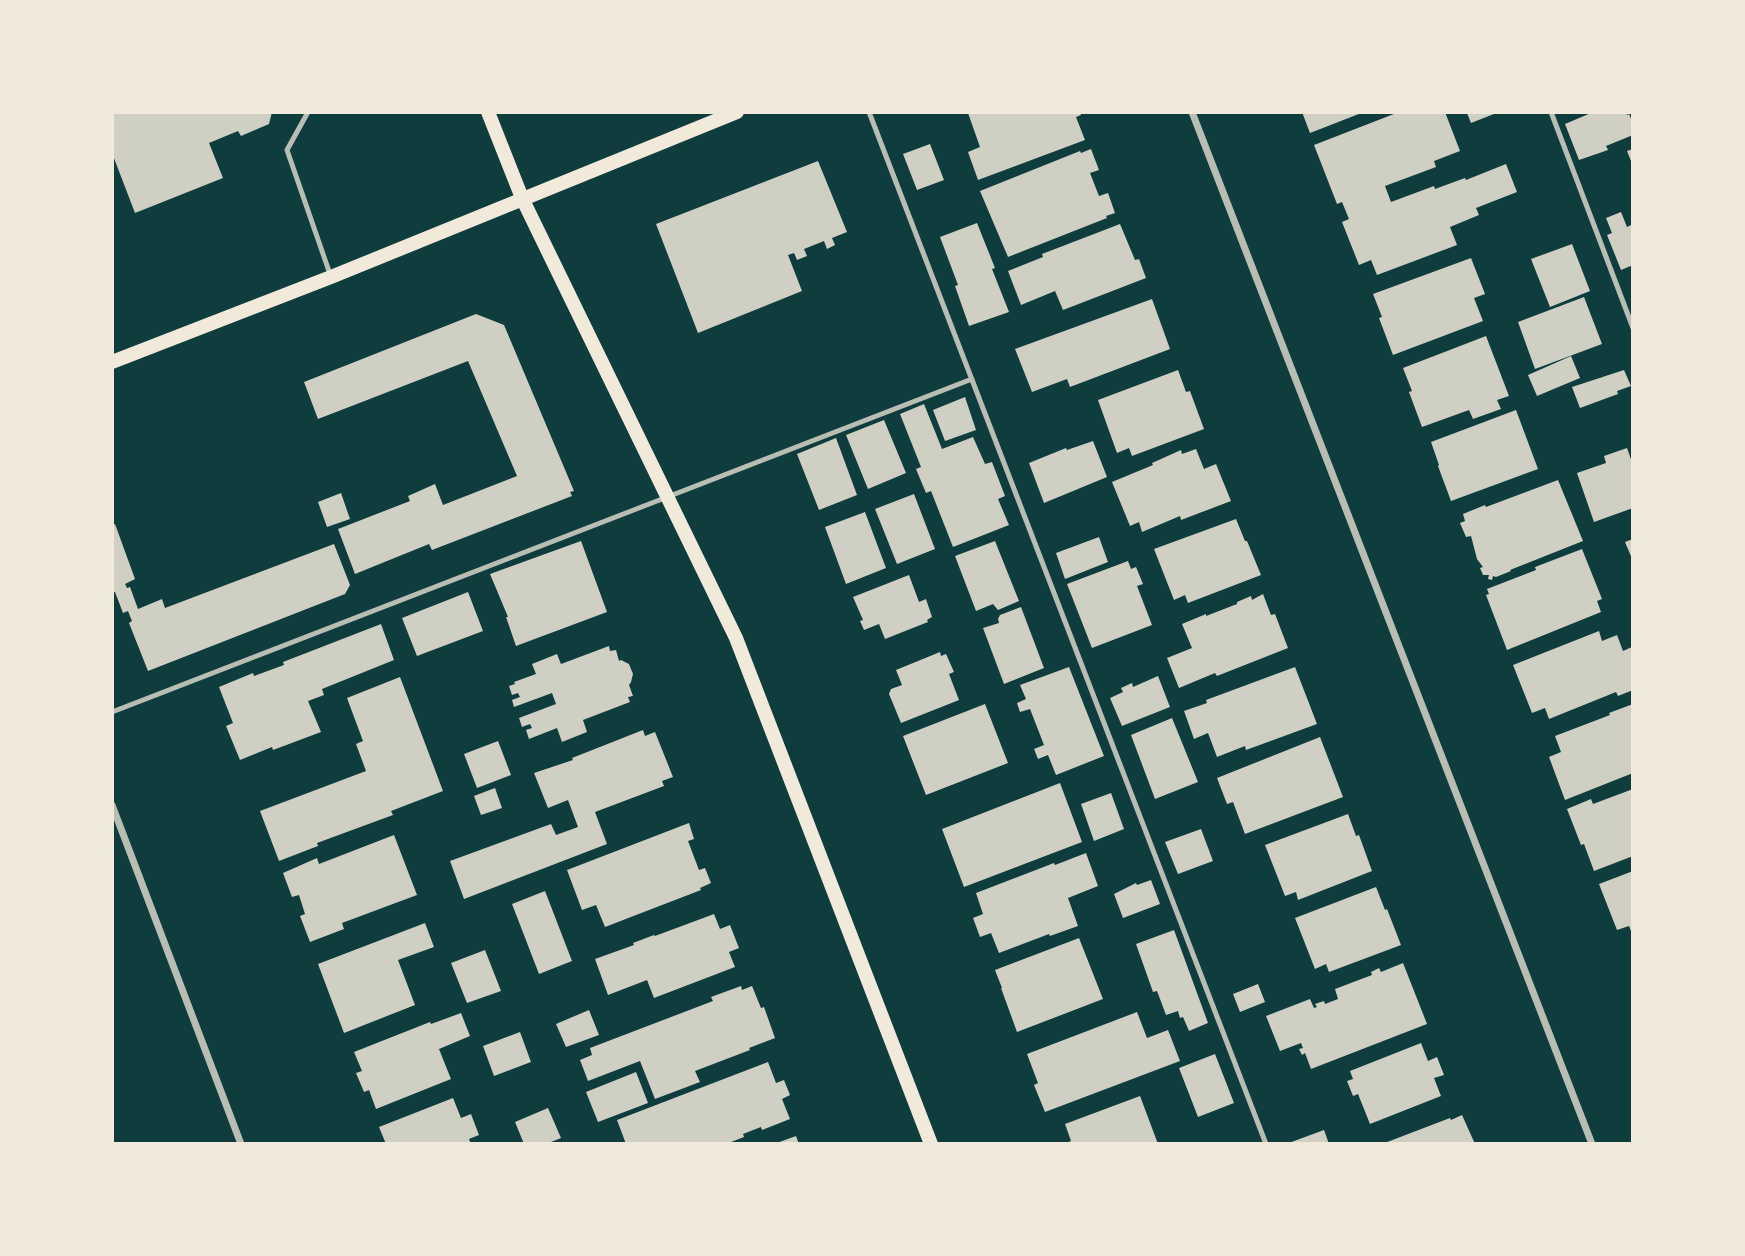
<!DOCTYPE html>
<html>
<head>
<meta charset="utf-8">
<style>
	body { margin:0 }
	#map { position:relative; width:1745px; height:1256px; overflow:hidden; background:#0f3d3e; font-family:"Fira Sans",sans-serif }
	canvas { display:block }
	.frame { position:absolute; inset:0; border:114px solid #f1e9da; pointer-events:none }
</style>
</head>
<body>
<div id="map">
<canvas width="1745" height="1256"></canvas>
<div class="frame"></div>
</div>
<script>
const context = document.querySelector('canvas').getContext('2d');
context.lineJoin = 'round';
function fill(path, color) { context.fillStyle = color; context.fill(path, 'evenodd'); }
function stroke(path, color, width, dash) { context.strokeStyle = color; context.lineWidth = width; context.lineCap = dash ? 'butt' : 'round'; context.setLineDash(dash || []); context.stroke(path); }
const building = new Path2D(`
	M112,112H272L269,124L241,136L238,131L209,143L223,178L135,213L112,153Z
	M970,112H1080L1081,115L1076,117L1085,140L978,180L968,152L980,147L968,113Z
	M1302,112H1364L1310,133Z
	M1399,112H1445L1460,151L1434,161L1436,167L1385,186L1391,202L1434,186L1435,189L1465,178L1466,180L1506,164L1517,192L1476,208L1479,215L1450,227L1457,245L1377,275L1371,260L1359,265L1342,222L1349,219L1342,202L1337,204L1314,145Z
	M1469,112H1499L1471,123L1467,113Z
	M1598,112H1626L1627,115L1629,114L1633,123L1631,125L1633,135L1606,146L1608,150L1579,160L1565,124L1591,113L1592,114Z
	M930,144L944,180L917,190L903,154Z
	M1091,149L1099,170L1090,173L1099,196L1108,193L1115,213L1106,216L1107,218L1008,257L980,191L1080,151L1081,153Z
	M1633,149V166L1627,151Z
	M818,161L847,232L832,238L835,245L827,249L824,241L804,249L807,256L797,260L794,253L788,255L802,291L698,333L656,224Z
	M1621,212L1627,227L1633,224V265L1621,270L1607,235L1612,233L1606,218Z
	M977,223L995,268L992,269L1009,312L969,326L955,286L958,285L940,237Z
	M1120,224L1135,260L1139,259L1146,278L1063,310L1055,291L1021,305L1008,271L1043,257L1042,254Z
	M1572,244L1590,291L1550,307L1531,259Z
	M1471,258L1485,294L1474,298L1483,321L1393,355L1379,318L1382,317L1373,294Z
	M1584,297L1602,344L1535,369L1518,322Z
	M1152,299L1170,349L1070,387L1067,379L1032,392L1015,349Z
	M476,314L504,325L574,491L570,492L572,496L432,550L429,544L355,574L338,529L410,501L408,496L435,484L443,505L517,476L468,361L318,419L304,382Z
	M1486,336L1509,396L1497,400L1501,409L1473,419L1469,410L1422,427L1409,392L1412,391L1403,368Z
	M1571,356L1580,378L1537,396L1528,375Z
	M1178,370L1186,392L1190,391L1204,429L1132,456L1129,448L1117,453L1098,400Z
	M1624,370L1631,386L1617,391L1618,394L1580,408L1572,387Z
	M965,397L976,430L945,441L933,410Z
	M924,404L942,449L973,437L985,464L992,462L1005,496L998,499L1009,525L953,547L931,491L926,493L916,469L921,467L900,414Z
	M1516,410L1538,469L1451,501L1438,466L1439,465L1431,442Z
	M884,420L906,473L868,489L846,435Z
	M836,438L857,495L819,510L797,454Z
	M1093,441L1107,477L1044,503L1029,463L1066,448L1067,450Z
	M1627,448L1633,465V508L1594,522L1577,473L1606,463L1604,456Z
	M1196,449L1204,469L1216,464L1231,501L1181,520L1180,516L1142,532L1139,522L1130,526L1112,482L1153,465L1152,463L1181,450L1182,454Z
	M1558,480L1583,541L1510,570L1511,571L1496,577L1493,576L1492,580L1488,579L1489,575H1483L1480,568L1483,567L1477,559L1471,536L1466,537L1460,523L1465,521L1463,514L1485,505L1486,507Z
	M341,493L350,519L327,527L318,502Z
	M914,494L935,549L897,564L875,509Z
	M865,512L886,568L846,584L825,527Z
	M1236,519L1245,541H1247L1261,575L1188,603L1185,595L1174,600L1154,549Z
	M115,524L135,579L125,584L127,588L130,587L138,609L162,599L165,608L334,544L350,585L345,594L148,671L129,623L132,621L128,611L123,613L115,592L112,593V525Z
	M1099,537L1108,562L1065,579L1056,553Z
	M1633,539V561L1625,542Z
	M581,541L607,612L516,646L506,617H508L490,574Z
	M995,541L1019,601L998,610L993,604L976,611L955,556Z
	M1582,549L1602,599L1597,601L1601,612L1507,650L1486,595L1489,594L1487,589L1536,570L1535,567Z
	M1128,561L1131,569L1136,567L1143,584L1137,586L1152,625L1092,648L1067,584Z
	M909,575L919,602L926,599L932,617L927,620L928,622L885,639L879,624L864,630L860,621L863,620L853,597Z
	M468,592L483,631L417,656L402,618Z
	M1263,594L1271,615L1275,614L1288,648L1217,676L1215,673L1179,688L1167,658L1192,648L1182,624L1206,614V616L1237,604V602L1251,596L1252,600Z
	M1021,607L1044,668L1004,684L983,628L999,623L998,619L1000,615Z
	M381,624L394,660L322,689L324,695L308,701L321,732L273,750L272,747L240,760L226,726L233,723L219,687L253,673L254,676L284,665L283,662Z
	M1599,631L1602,641L1617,635L1623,651L1632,647L1633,690L1618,696L1616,692L1549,719L1545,708L1532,713L1513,665Z
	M609,646L610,651L616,650L619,661L621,660L629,664L633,674L631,682L629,685L633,696L628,697L630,702L583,720L587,732L562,742L557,728L529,739L526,730L532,728L530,724L522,727L519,718L556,704L552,693L514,707L512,700L520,697L518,693L512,695L509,686L515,684L514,682L536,674L532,664L557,654L561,664Z
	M940,652L941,656L946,654L954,672L949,674L959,700L901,723L889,694L891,689L902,685L896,670Z
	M1069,667L1104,756L1056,775L1048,755L1038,759L1034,749L1044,745L1030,709L1020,712L1017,703L1026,699L1020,685Z
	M1295,667L1317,724L1246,750L1245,746L1217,757L1208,733L1194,739L1184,711L1207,703L1206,700Z
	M1158,676L1170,707L1122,726L1110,698L1123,692L1121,688L1132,683L1133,687Z
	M400,677L443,791L391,811L393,815L317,843L318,846L279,861L260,811L366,771L356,744L363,741L347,698Z
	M985,704L1008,763L926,795L903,736Z
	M1633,704V773L1565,800L1549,757L1561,752L1555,736L1610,715L1609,713Z
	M1172,718L1198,782L1155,799L1131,735Z
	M643,730L645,736L655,732L673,777L662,781L664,786L595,812L607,844L464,899L450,861L551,824L556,835L578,827L568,800L548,808L534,773L573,760L572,758Z
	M1320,737L1343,797L1245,834L1233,802L1227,804L1217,778Z
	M498,741L511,775L477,788L464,754Z
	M1060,783L1082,842L964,887L942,829Z
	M495,788L502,808L481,815L474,796Z
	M1633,789V856L1594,871L1584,844L1581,845L1567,809L1591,799L1593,804Z
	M1111,793L1124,829L1094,841L1081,804Z
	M1348,814L1356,836L1359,835L1372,871L1298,900L1296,892L1285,896L1265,845Z
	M689,823L694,839L688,841L699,870L705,868L711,883L700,888L701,890L605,927L596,905L582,910L567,870Z
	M1201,829L1213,861L1178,874L1165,842Z
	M394,835L417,895L342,923L344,929L310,942L300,916L305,914L299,895L292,897L283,873L317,858L319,864Z
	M1086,853L1098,886L1068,898L1078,926L1050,936L1049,934L999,953L991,933L980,937L973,918L983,914L976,893L1054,863L1055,865Z
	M1633,871V936L1629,926L1617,930L1599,884Z
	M1151,880L1160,904L1123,918L1114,894L1136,883L1137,885Z
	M1376,887L1385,910L1387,909L1401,945L1329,972L1326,964L1315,969L1295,918Z
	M545,891L572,961L539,974L512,904Z
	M714,914L720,929L730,925L739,948L729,952L735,967L654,998L647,980L608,995L595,959L634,945L633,943L654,935L655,936Z
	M425,923L434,947L398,960L415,1005L344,1033L318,964Z
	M1174,930L1208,1023L1189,1031L1183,1017L1180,1018L1178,1011L1166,1015L1157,991L1153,992L1136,944Z
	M1079,938L1103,999L1017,1032L1001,988H1002L995,970Z
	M485,950L501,991L467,1003L451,963Z
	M1403,963L1427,1024L1311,1069L1305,1053L1302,1055L1299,1049L1303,1048L1301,1043L1280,1051L1266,1016L1310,999L1314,1008L1317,1007L1315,1004L1324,1001L1325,1004L1338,999L1335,989L1372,975L1371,972L1379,968L1381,972Z
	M1258,984L1265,1002L1240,1012L1233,994Z
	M741,986L742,990L752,986L761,1008L764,1007L775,1038L749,1048L750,1050L695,1071L700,1082L655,1099L640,1061L588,1081L580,1060L592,1055L590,1048L713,1001L711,997Z
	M589,1010L599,1035L566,1047L556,1024Z
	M1137,1012L1147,1038L1168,1030L1180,1061L1045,1112L1034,1085L1038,1083L1027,1054Z
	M461,1013L470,1036L439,1049L451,1079L376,1109L369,1090L364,1092L356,1073L362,1071L354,1052L430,1022L431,1024Z
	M520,1032L531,1062L494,1076L483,1046Z
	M1421,1043L1428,1061L1437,1057L1444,1075L1434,1078L1441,1096L1370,1124L1358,1094L1353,1096L1347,1081L1353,1079L1350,1071Z
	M1215,1054L1234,1103L1198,1117L1179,1068Z
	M768,1062L776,1083L784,1080L790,1095L782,1099L790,1119L762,1130L761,1127L743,1134L744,1137L726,1144H626L617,1120Z
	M636,1072L648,1103L598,1122L586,1092Z
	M1140,1096L1158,1144H1063L1071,1141L1065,1124Z
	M453,1098L461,1118L471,1114L479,1135L469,1139L471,1144H386L379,1127Z
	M548,1108L561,1138L546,1144H524L515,1122Z
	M1462,1115L1475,1144H1382L1450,1118L1451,1120Z
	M1324,1130L1329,1144H1286Z
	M796,1136L799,1144H774Z`);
const service = new Path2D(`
	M308,112L287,150L331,277
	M869,112L1266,1144
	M1551,112L1633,328
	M112,712L972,379`);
const minor = new Path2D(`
	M1192,112L1592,1144
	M112,805L241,1144`);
const secondary = new Path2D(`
	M488,112L522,198L736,638L931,1144
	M112,362L331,277L737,112`);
fill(building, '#cfcfc3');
stroke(service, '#b8beb3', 5);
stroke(minor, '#b8beb3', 7);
stroke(secondary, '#f1e9da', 14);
</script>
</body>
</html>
